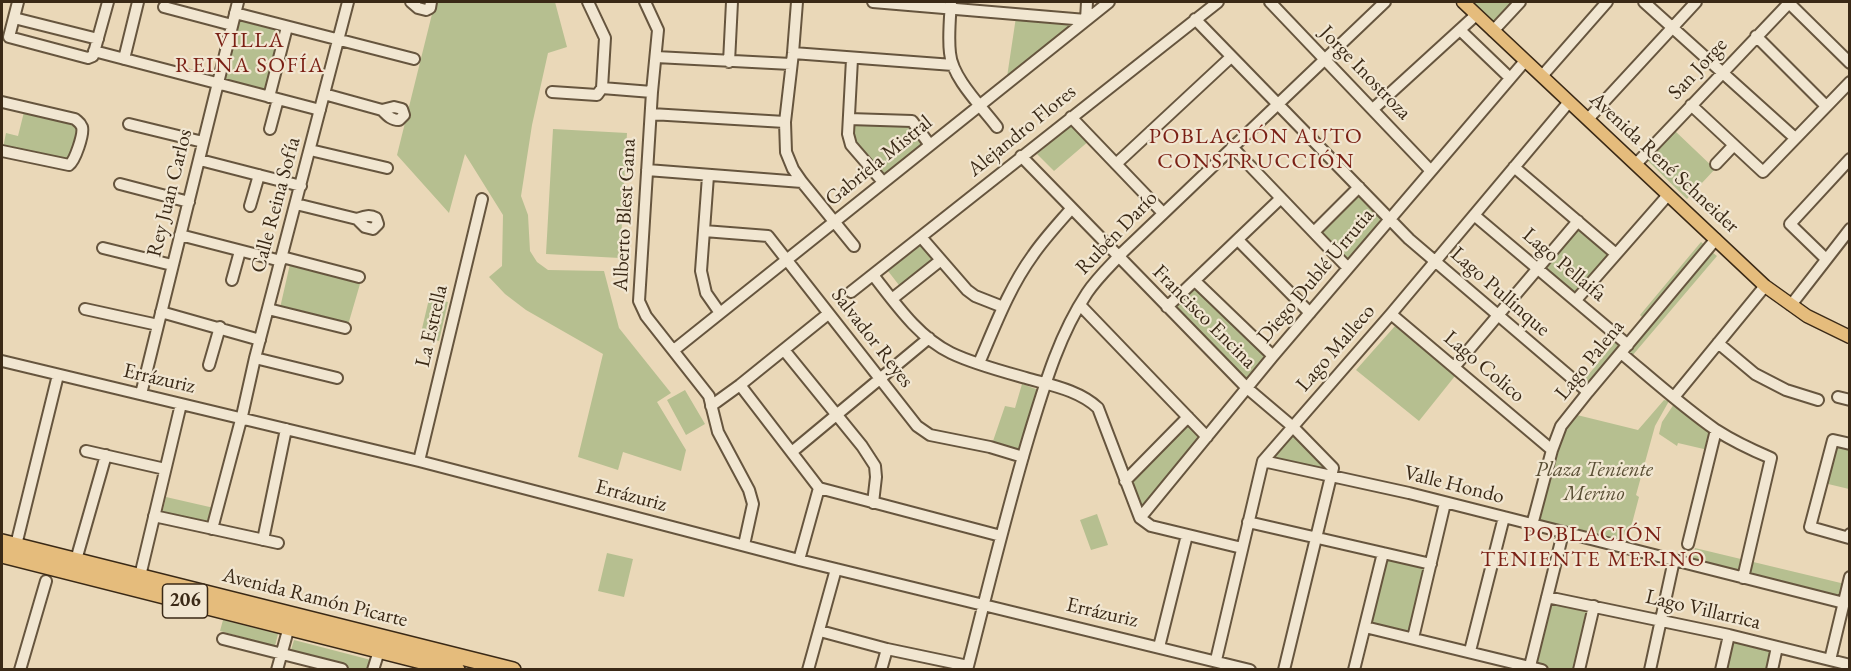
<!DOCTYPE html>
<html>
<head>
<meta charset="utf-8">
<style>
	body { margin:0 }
	#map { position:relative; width:1851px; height:671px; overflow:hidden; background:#ead8b8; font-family:"EB Garamond",serif }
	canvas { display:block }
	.frame { position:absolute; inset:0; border:3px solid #3a2916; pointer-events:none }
</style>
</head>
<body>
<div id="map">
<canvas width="1851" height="671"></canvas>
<div class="frame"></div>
</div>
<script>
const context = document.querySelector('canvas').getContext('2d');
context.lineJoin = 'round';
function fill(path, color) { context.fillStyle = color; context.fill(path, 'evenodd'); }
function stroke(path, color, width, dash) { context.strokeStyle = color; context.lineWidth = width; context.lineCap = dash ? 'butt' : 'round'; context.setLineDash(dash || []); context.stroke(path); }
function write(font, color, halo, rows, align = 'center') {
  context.font = font + ' "EB Garamond",serif'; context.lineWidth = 4.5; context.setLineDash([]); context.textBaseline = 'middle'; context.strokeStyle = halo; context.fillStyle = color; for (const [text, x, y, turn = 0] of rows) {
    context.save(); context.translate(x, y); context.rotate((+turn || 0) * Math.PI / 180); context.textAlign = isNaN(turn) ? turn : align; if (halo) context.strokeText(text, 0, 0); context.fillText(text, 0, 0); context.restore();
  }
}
const green = new Path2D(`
	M435,2H555L567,47L548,53L532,125L521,196L528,215L530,251L537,262L548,270L604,271L619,328L671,393L657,402L686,450L681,471L623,452L618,470L578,457L603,354L526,310L505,294L489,277L502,266L503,215L465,154L449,213L397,155Z
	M1469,2H1512L1491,24Z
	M1016,17L1072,21L1074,25L1007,77Z
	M244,19L278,27L282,32L268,87L262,90L229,82L225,78L239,22Z
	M24,112L76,126L78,131L70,160L3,148L6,133L18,136Z
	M855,124L912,126L926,143L882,178L854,144Z
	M1073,124L1090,140L1054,171L1037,154Z
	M553,129L627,133L620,258L546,254Z
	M1674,130L1715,169L1687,199L1647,160Z
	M1357,193L1384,219L1348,261L1320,231Z
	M1580,225L1613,253L1577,294L1545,268Z
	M1701,242L1706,246L1644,319L1640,315Z
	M921,245L936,262L902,289L888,271Z
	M1712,252L1717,256L1632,356L1628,352Z
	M290,264L360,284L348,325L280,308Z
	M1197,287L1269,358L1247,383L1175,308Z
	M429,299L448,302L439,341L420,337Z
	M1395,326L1455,376L1419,421L1356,370Z
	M1616,341L1621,345L1588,384L1584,380Z
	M1022,384L1039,390L1021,452L992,444L1005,406L1015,408Z
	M685,390L705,424L686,435L667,400Z
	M1664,400L1669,401L1655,426L1636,495L1639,497L1630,531L1617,540L1543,523L1538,517L1553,462L1564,432L1577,415L1638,430Z
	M1676,401L1713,431L1708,450L1678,443L1677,446L1659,434L1662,422Z
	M1187,420L1204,438L1141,512L1129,480Z
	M1292,435H1296L1328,466L1326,471L1274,458Z
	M1835,444L1849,447V489L1824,483Z
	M166,497L214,508L209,527L162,514Z
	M1097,514L1108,545L1091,550L1080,520Z
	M1695,548L1845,584L1840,599L1692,561Z
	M607,553L633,559L624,597L598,591Z
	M1385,558L1427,567L1411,634L1370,626Z
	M1548,600L1588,609L1577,669H1554L1533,664Z
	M223,620L278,634L275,646L220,631Z
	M1732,638L1774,649L1769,669L1724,670Z
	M294,640L371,660L370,669H343L344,663L291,650Z`);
const minor = new Path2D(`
	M18,2L9,37L88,58L93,56L108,2
	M411,2L418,8L426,10L430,8L431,2
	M588,2L605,38L602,88
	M645,2L658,30L652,92L639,301L646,316L709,396L718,432L749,490L753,504L744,545
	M797,2L793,53L785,122L786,152L793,169L802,182L854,246
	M873,2L1086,20L1087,2
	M951,2C950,18 948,37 950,53C952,78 982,107 997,127
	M1270,2L1431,171
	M1644,2L1795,138
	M1789,3L1850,63
	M164,7L232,25
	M235,13L414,59
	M14,18L98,39
	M1195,19L1409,239L1588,392
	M1460,30L1510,78
	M1493,31L1520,2
	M1756,36L1826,106
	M94,51L320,110
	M793,53L953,65
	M656,57L791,64
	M124,59L138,2
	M852,59L848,134L851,145L883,182
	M729,62L732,2
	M1542,76L1607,2
	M552,92L597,95L602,88L652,92
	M324,94L382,110C387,115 391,120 399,120L404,115L402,109L394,107L382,110
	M269,97L287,27
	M2,102L75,119C78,122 80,122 82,127C84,134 75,161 69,165L2,151
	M1691,105L1763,172L1850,82
	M1373,109L1476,15
	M651,114L785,122
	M1071,117L1163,213
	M849,119L912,121L930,145
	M1588,119L1696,2
	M129,124L203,142
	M270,129L278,99
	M1232,147L1348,268
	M310,150L387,168
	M1021,156L1247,388L1293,427L1333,468L1284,670
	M200,160L301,186
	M1116,164L1231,57
	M1636,164L1790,2
	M1716,164L1734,145
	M1514,167L1616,254
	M647,170L802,182
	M708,176L701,271L706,293L720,313
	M120,184L189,202
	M296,204L357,219L365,227L373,229L378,224L376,218C369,214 363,217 357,219
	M250,206L259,175
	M1474,215L1628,345
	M704,231L768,236L917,426L930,435L990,447L1023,457
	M1314,232L1359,187
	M180,235L281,261
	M921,237L967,290L975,296L1003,307
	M1238,240L1310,313
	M103,248L172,265
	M282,257L359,277
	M1826,259L1790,224L1850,159
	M873,275C895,303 918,337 951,353C974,364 1001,371 1026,378C1050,385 1079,390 1098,408L1140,518
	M232,280L240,251
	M1195,281L1273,356
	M851,292L1218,2
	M892,299L941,260
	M1576,300L1668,195
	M1080,305L1207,437
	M1791,305L1850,229
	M1167,307L1281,198
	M85,309L158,325
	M268,309L345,328
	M161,312L260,340
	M1391,314L1552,450
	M1718,343L1755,374L1786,390L1818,400
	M674,350L1109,2
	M784,350L862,446L875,466L876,477L873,503
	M1621,353C1652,379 1683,407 1716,430C1733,441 1752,450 1771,458L1743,578
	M255,358L337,378
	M2,361L419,461L799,560L1250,670
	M979,363C995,326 1009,288 1033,255C1044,239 1058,224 1071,209
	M209,365L220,327
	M1455,366L1578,221
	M740,385L819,488
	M141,394L238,2
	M1674,397L1765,286
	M1838,397L1850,400
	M711,406L740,385L828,314
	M1850,444L1833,440L1810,527L1849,538L1850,534
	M86,451L165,469
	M793,451L929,338
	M419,461L482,199
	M1263,461L1409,493L1844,603
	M1125,481L1188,417
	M819,488L1001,536
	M154,516L278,543
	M1140,518L1273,356L1525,61
	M1140,518L1151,526L1242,548
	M1248,522L1431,564
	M1532,525L1552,450L1561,426L1588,392L1716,239
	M212,529L242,416L255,358L348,2
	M263,540L286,429
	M1688,544L1716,430
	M16,545L58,375
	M76,560L106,455
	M799,560L819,488
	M140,576L181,404
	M1547,597L1729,635L1850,665
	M1365,627L1542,670
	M820,631L887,649L968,666
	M1413,638L1445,503
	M223,639L342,669
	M1159,647L1187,535
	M1470,651L1504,517
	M1216,660L1263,461L1391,314L1569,102
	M1830,660L1850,577
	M1530,666L1563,533
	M20,670L46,581
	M277,670L290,623
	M373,670L379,651
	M808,670L836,569
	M881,670L887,649
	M967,670C987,592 1006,513 1029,436C1044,387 1058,337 1087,293C1097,278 1110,266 1123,252L1385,2
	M1354,670L1383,553
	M1579,670L1594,606
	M1650,670L1674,560
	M1721,670L1729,635
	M1772,670L1777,647`);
const major = new Path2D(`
	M1463,2L1765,286L1807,316L1850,337`);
const highway = new Path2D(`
	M2,542L513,670
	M2,555L457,670`);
const shields = [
	[185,601,45]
];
const shieldNames = [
	["206",185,601]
];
const streetNames = [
	["San Jorge",1698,69,-47],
	["Jorge Inostroza",1365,73,46],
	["Alejandro Flores",1022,131,-39],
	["Gabriela Mistral",879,161,-39],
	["Avenida René Schneider",1664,163,43],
	["Rey Juan Carlos",170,193,-76],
	["Calle Reina Sofía",276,205,-75],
	["Alberto Blest Gana",625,215,-87],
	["Rubén Darío",1117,233,-46],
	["Lago Pellaifa",1564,265,40],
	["Diego Dublé Urrutia",1316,276,-50],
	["Lago Pullinque",1500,292,41],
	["Francisco Encina",1204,317,45],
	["La Estrella",432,326,-77],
	["Salvador Reyes",872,338,52],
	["Lago Malleco",1336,348,-49],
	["Lago Palena",1590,360,-51],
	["Lago Colico",1484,367,40],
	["Errázuriz",159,379,13],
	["Valle Hondo",1454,485,14],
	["Errázuriz",631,496,15],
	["Avenida Ramón Picarte",315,598,14],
	["Lago Villarrica",1703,610,13],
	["Errázuriz",1102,613,13]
];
const parkNames = [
	["Plaza Teniente",1594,470],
	["Merino",1594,494]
];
const neighbourhoodNames = [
	["VILLA",250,41],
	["REINA SOFÍA",250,66],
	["POBLACIÓN AUTO",1256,137],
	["CONSTRUCCIÓN",1256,162],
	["POBLACIÓN",1593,535],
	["TENIENTE MERINO",1593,560]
];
fill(green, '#b6bf90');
stroke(minor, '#66553e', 14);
stroke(major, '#3a2916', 15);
stroke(highway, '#3a2916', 18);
stroke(minor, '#f1e6d1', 10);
stroke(major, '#e5bc7c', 12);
stroke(highway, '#e5bc7c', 15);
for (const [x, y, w] of shields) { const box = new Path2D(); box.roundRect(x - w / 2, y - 17, w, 34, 4.5); context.fillStyle = '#f1e6d1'; context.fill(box); stroke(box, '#3a2916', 1.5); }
write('bold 20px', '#3a2916', null, shieldNames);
write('21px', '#3a2916', '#f1e6d1', streetNames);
write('italic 21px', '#594e34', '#f1e6d1', parkNames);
context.letterSpacing = '1.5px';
write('22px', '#7a1f14', '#f1e6d1', neighbourhoodNames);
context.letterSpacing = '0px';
</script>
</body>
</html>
